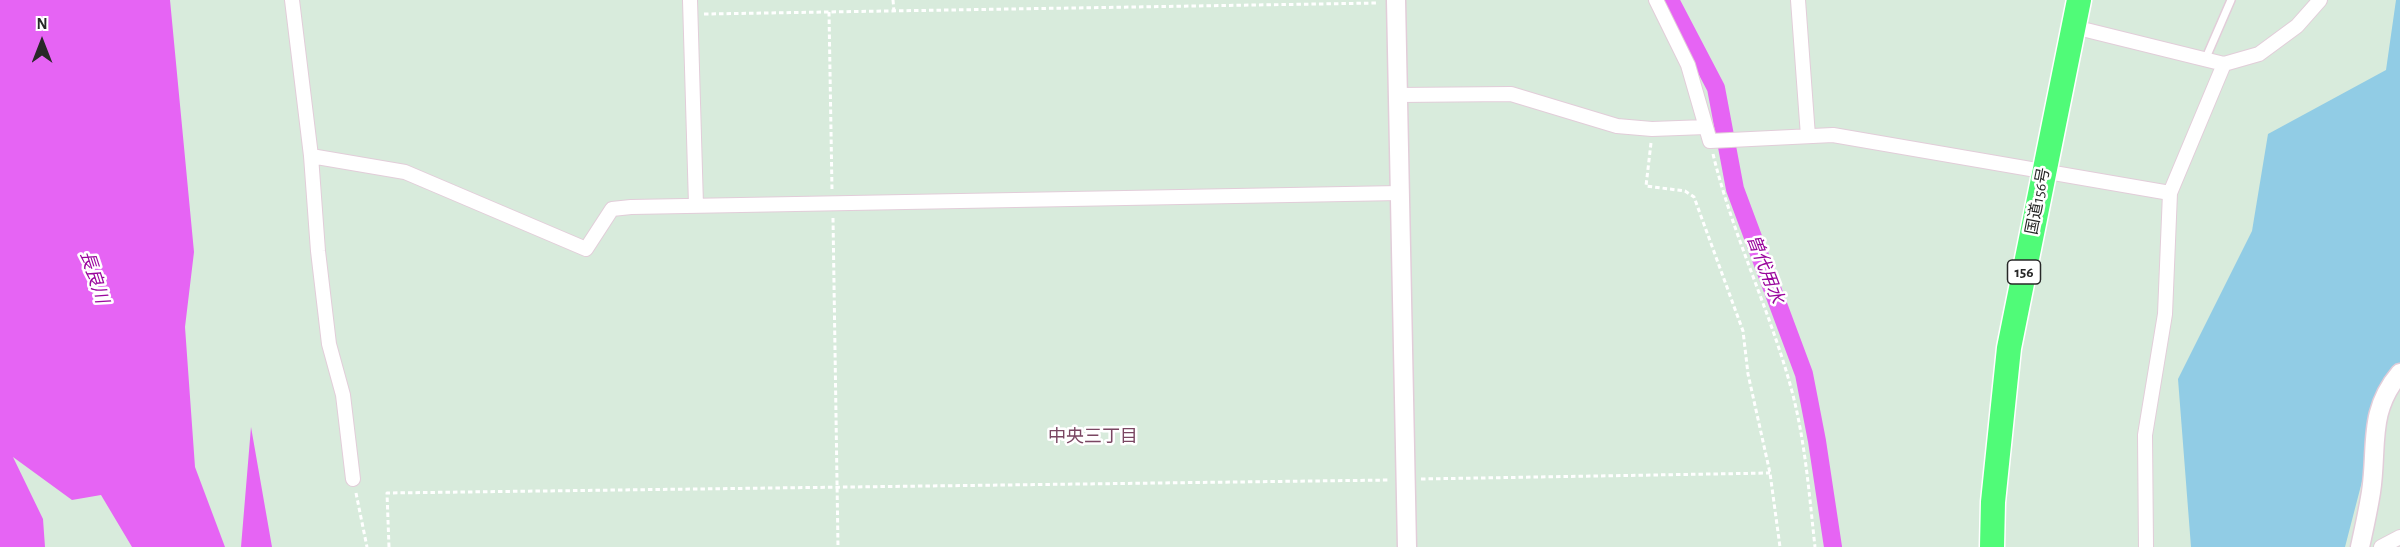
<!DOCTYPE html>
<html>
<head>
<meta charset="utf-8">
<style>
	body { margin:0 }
	#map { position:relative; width:2400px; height:547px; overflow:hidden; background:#d8ebdc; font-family:"Alegreya Sans",sans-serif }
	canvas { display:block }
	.north { position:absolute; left:12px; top:12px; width:60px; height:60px; -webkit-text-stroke:4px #fff; paint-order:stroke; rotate:0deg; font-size:16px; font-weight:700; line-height:24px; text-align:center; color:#282828 }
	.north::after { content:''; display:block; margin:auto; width:21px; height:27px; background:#282828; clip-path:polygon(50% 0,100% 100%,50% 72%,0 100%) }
</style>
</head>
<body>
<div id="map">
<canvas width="2400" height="547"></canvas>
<div class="north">N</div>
</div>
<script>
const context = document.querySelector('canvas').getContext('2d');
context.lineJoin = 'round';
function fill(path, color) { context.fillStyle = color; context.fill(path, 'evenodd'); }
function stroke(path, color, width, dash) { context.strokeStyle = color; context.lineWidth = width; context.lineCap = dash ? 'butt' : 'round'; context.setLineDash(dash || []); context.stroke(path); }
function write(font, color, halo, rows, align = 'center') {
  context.font = font + ' "Alegreya Sans","Noto Sans JP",sans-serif'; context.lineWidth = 5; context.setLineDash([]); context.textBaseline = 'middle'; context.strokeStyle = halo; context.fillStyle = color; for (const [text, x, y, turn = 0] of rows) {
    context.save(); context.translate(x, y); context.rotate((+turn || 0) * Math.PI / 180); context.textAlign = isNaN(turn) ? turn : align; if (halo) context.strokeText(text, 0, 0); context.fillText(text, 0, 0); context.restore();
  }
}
const green = new Path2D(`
	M2396,0H2400V378L2386,389L2345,547H2191L2178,379L2252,231L2268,134L2386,70Z`);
const water = new Path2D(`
	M0,0H170L194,252L185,327L195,467L225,547H132L101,495L72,500L13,457L43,519L45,547H0Z
	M251,427L272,547H241Z`);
const canal = new Path2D(`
	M1670,0L1716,88L1735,189L1804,374L1817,441L1833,547`);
const path = new Path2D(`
	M893,0L894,12
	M829,12L832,190
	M704,14L1378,3
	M1651,143L1646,186L1685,191L1694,197L1743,331L1748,374L1770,473L1780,547
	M1713,154C1732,233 1768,306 1790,384C1805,437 1809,493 1815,547
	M833,218L838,547
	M1421,479L1770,473
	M356,493L367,547
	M389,547L387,493L1390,480`);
const service = new Path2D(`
	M2205,60L2231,0`);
const minor = new Path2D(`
	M292,0L311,156L318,251L329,344L343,395L353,479
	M690,0L696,205
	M1656,0L1688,65L1710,141L1833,135L2170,193
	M1798,0L1808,136
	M2074,27L2224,64L2259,54L2297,26L2320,0
	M1398,95L1511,94L1617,126L1652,129L1706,127
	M311,156L405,172L586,249L612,209L631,207L1400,193
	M2146,547L2145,435L2165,314L2170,193L2224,64
	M2381,547L2400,537`);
const tertiary = new Path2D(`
	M1396,0L1407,547
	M2360,547C2364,529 2368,511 2371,492C2378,447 2367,412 2400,373`);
const trunk = new Path2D(`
	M1992,547L1993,502L2009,348L2079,0`);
const shields = [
	[2024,272,33]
];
const shieldNames = [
	["156",2024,272]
];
const streetNames = [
	["国道156号",2038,201,-79]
];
const waterNames = [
	["曽代用水",1765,269,69],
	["長良川",94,277,72]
];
const neighbourhoodNames = [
	["中央三丁目",1093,437]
];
fill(green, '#91cce5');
fill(water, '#e664f4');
stroke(canal, '#e664f4', 18);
stroke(service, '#e2cdd9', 10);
stroke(minor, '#e2cdd9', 16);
stroke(tertiary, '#e2cdd9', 21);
stroke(trunk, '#fff', 27);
stroke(path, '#fff', 3, [4.5, 3]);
stroke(service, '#fff', 7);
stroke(minor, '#fff', 14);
stroke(tertiary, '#fff', 18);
stroke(trunk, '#50fb78', 24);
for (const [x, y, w] of shields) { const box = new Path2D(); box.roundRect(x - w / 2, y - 12, w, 24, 4.5); context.fillStyle = '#fff'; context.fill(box); stroke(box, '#282828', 1.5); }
write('bold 15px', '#282828', null, shieldNames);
write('16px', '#282828', '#fff', streetNames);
write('italic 18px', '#9a079d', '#fff', waterNames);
write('18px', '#7a4662', '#fff', neighbourhoodNames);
</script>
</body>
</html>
